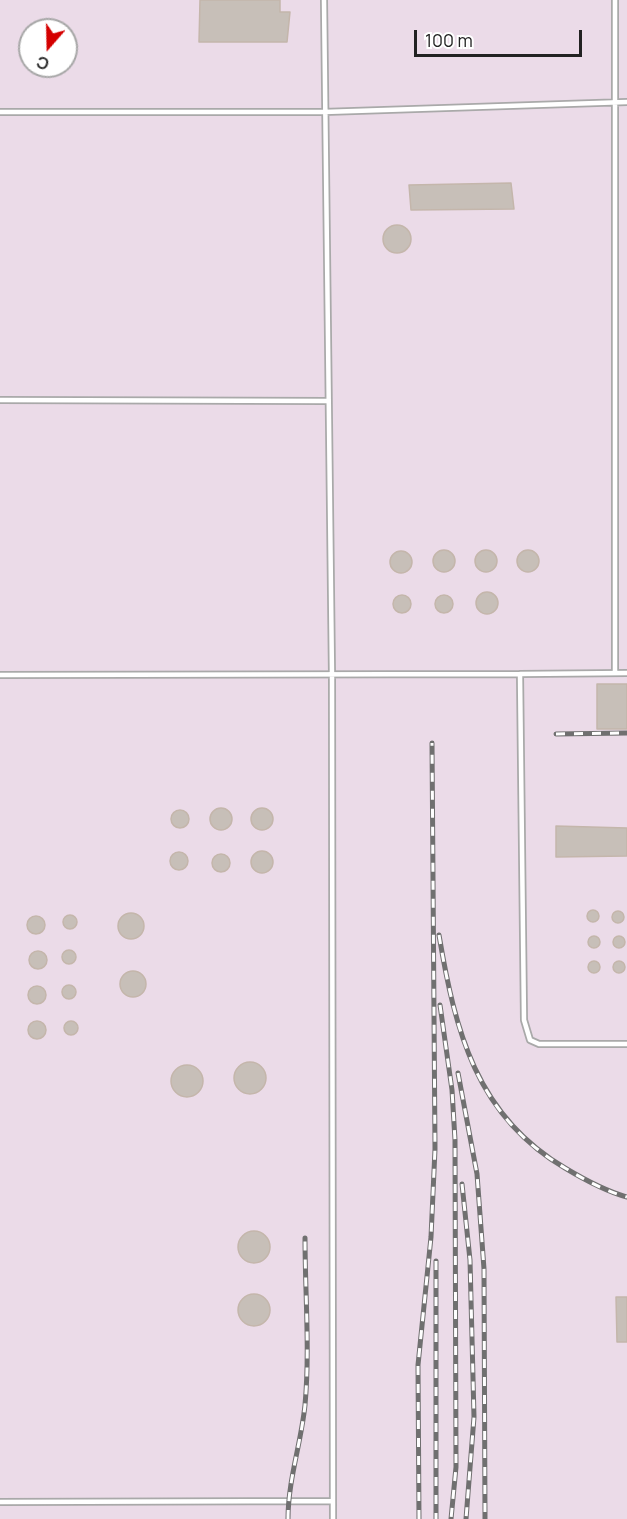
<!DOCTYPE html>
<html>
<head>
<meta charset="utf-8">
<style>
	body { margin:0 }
	#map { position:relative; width:627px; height:1519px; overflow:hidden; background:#f2efe9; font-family:Manrope,sans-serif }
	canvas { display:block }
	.north { position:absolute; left:18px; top:18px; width:60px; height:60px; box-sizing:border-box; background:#fff; border:2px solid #a7a7a7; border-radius:50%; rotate:200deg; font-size:16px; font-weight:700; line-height:24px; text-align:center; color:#222 }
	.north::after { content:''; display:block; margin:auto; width:21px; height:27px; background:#d40000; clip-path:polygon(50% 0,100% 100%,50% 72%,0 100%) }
	.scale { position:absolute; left:414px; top:30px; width:168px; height:27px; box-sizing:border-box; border:3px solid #222; border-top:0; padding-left:8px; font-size:18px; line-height:21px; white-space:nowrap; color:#222; -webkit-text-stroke:4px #fff; paint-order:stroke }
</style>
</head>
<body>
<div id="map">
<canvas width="627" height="1519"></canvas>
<div class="north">С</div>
<div class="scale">100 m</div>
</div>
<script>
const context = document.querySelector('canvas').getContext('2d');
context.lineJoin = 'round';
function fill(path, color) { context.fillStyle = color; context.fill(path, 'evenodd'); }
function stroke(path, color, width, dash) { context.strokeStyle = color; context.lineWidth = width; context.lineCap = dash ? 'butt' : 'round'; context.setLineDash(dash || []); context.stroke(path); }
const industrial = new Path2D(`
	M0,0H627V1519H0ZM30,30H66V66H30Z`);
const building = new Path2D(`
	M200,0H280V12H290L287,42H199Z
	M511,183L514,209L411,210L409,185Z
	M383 239a14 14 0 1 1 28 0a14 14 0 1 1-28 0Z
	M433 561a11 11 0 1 1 22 0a11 11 0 1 1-22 0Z
	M475 561a11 11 0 1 1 22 0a11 11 0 1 1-22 0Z
	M517 561a11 11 0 1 1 22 0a11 11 0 1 1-22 0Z
	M390 562a11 11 0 1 1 22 0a11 11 0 1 1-22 0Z
	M476 603a11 11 0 1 1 22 0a11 11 0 1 1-22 0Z
	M393 604a9 9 0 1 1 18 0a9 9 0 1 1-18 0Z
	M435 604a9 9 0 1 1 18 0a9 9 0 1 1-18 0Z
	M597,684H627V729H597Z
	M251 819a11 11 0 1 1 22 0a11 11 0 1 1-22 0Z
	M210 819a11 11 0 1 1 22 0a11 11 0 1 1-22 0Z
	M171 819a9 9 0 1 1 18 0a9 9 0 1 1-18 0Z
	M556,826L627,828V856L556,857Z
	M251 862a11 11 0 1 1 22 0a11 11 0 1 1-22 0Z
	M170 861a9 9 0 1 1 18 0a9 9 0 1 1-18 0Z
	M212 863a9 9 0 1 1 18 0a9 9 0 1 1-18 0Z
	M587 916a6 6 0 1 1 12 0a6 6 0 1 1-12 0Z
	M612 917a6 6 0 1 1 12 0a6 6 0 1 1-12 0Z
	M118 926a13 13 0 1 1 26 0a13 13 0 1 1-26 0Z
	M63 922a7 7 0 1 1 14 0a7 7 0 1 1-14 0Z
	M27 925a9 9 0 1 1 18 0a9 9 0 1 1-18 0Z
	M613 942a6 6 0 1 1 12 0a6 6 0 1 1-12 0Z
	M588 942a6 6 0 1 1 12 0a6 6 0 1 1-12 0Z
	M62 957a7 7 0 1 1 14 0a7 7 0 1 1-14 0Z
	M29 960a9 9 0 1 1 18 0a9 9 0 1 1-18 0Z
	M613 967a6 6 0 1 1 12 0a6 6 0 1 1-12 0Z
	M588 967a6 6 0 1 1 12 0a6 6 0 1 1-12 0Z
	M120 984a13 13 0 1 1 26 0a13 13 0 1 1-26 0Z
	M62 992a7 7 0 1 1 14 0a7 7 0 1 1-14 0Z
	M28 995a9 9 0 1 1 18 0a9 9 0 1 1-18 0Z
	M28 1030a9 9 0 1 1 18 0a9 9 0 1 1-18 0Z
	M64 1028a7 7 0 1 1 14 0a7 7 0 1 1-14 0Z
	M234 1078a16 16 0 1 1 32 0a16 16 0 1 1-32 0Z
	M171 1081a16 16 0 1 1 32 0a16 16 0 1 1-32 0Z
	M238 1247a16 16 0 1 1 32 0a16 16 0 1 1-32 0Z
	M238 1310a16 16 0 1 1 32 0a16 16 0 1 1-32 0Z
	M616,1297H627V1342H617Z`);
const lane = new Path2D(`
	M324,0L332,675L333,1519
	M0,112H324L627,102
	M0,400L327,401
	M615,673V0
	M627,673L520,674L524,1020L530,1040L539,1044H627
	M0,675L520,674
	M0,1502L333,1501`);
const rail = new Path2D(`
	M556,734L627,733
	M439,935C455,1030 476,1116 565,1168C585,1180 605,1191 627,1197
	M440,1005L452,1090L455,1140L456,1467L451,1519
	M458,1073L477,1174L484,1269L485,1519
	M462,1184L470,1260L474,1417L466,1519
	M436,1261V1519
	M288,1519C288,1480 301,1444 305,1405C310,1350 305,1293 305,1238
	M419,1519L418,1365L431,1237L435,1149L432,743`);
fill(industrial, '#ebdbe8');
fill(building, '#c7bfb8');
stroke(building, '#c4b6ab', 1.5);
stroke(lane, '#a9a9a9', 8);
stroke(lane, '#fff', 4.5);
stroke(rail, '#707070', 5);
stroke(rail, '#fff', 3, [9]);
</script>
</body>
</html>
